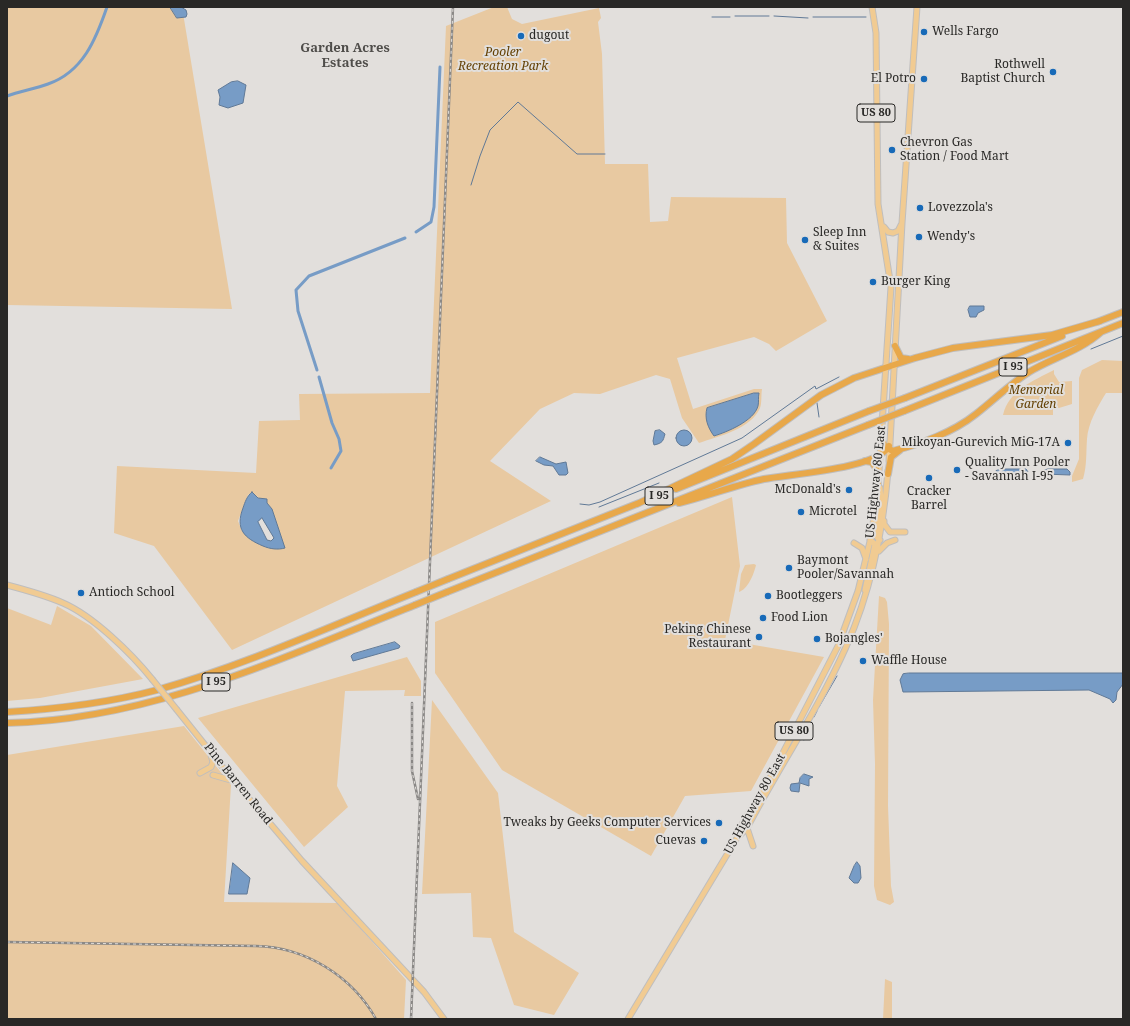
<!DOCTYPE html>
<html>
<head>
<meta charset="utf-8">
<style>
	body { margin:0 }
	#map { position:relative; width:1130px; height:1026px; overflow:hidden; background:#e2dfdc; font-family:"Noto Serif",serif }
	canvas { display:block }
	.frame { position:absolute; inset:0; border:8px solid #292826; pointer-events:none }
</style>
</head>
<body>
<div id="map">
<canvas width="1130" height="1026"></canvas>
<div class="frame"></div>
</div>
<script>
const context = document.querySelector('canvas').getContext('2d');
context.lineJoin = 'round';
function fill(path, color) { context.fillStyle = color; context.fill(path, 'evenodd'); }
function stroke(path, color, width, dash) { context.strokeStyle = color; context.lineWidth = width; context.lineCap = dash ? 'butt' : 'round'; context.setLineDash(dash || []); context.stroke(path); }
function write(font, color, halo, rows, align = 'center') {
  context.font = font + ' "Noto Serif",serif'; context.lineWidth = 4; context.setLineDash([]); context.textBaseline = 'middle'; context.strokeStyle = halo; context.fillStyle = color; for (const [text, x, y, turn = 0] of rows) {
    context.save(); context.translate(x, y); context.rotate((+turn || 0) * Math.PI / 180); context.textAlign = isNaN(turn) ? turn : align; if (halo) context.strokeText(text, 0, 0); context.fillText(text, 0, 0); context.restore();
  }
}
const green = new Path2D(`
	M7,7H182L232,309L7,305Z
	M494,7H507L512,19L522,24L599,8L601,18L598,22L602,54L605,164H648L650,222L668,221L671,197L786,198L787,243L827,321L776,351L769,344L754,337L677,358L693,409L754,389H762C761,395 762,403 760,408C751,429 719,436 699,443L682,418L670,379L656,375L600,394L574,393L540,409L490,461L551,501L232,650L154,546L114,533L117,466L256,473L259,421L300,420L299,394L430,393L446,26ZM252,492L272,509L284,548L242,531L238,521L248,495Z
	M1102,360L1123,361V393H1106C1098,406 1088,423 1087,439C1086,453 1087,466 1083,479L1072,482V476L1079,459V378L1082,370Z
	M1054,370V374L1059,382L1072,381V404L1059,408H1053V415H1003C1009,390 1033,381 1054,370Z
	M732,497L740,566L725,640L824,657L751,791L685,796L651,856L502,770L435,673V622Z
	M754,564L756,565C754,574 748,589 739,592L741,574L745,565Z
	M879,596L885,598L887,602L889,624L888,806L891,886L894,902L890,905L877,900L874,886L875,764L873,700Z
	M57,606L91,626L143,679L40,698L7,701V608L51,625Z
	M407,657L421,681V696H404L405,690L345,691L337,786L348,807L304,847L198,718Z
	M432,700L498,793L514,932L579,973L554,1015L514,1005L491,938L473,937L471,893L422,894Z
	M184,726L231,785L224,902L338,903L406,980L404,1019H7V755Z
	M885,979L892,982V1019H883Z`);
const water = new Path2D(`
	M170,7H181L186,10L187,14L186,17L177,18Z
	M238,81L246,85L243,103L228,108L219,105L220,97L218,90L231,82Z
	M970,306H984V310L978,313L976,317H970L968,310Z
	M754,393H759C758,397 759,402 758,406C754,421 727,432 714,436C708,428 704,418 707,408Z
	M676 438a8 8 0 1 1 16 0a8 8 0 1 1-16 0Z
	M660,430L665,434C663,441 663,443 654,445L653,441L655,431Z
	M540,457L556,464L566,462L568,473L566,475H559L553,466L544,465L536,461Z
	M1001,469H1026L1028,472L1010,475L996,473V471Z
	M1048,469H1067L1070,472V475L1043,474V471Z
	M252,492L258,498L267,499V503L272,509L285,548C278,550 270,549 263,546C244,538 235,529 243,508C245,502 247,496 252,492ZM262,518L274,538L271,541L267,540L258,522Z
	M395,642L400,646L399,648L353,661L351,656L353,654Z
	M909,673H1123V684L1117,692L1116,700L1113,703L1110,699L1089,690L903,692L900,680L903,674Z
	M804,774L813,777L809,779V786L800,783L799,792L791,791L790,788L791,784L799,783L800,778Z
	M857,862L860,866L861,878L858,883H854L849,878L854,866Z
	M233,863L250,878L247,894H229Z`);
const stream = new Path2D(`
	M735,16H769
	M774,16L808,18
	M712,17H730
	M813,17H866
	M471,185L480,156L490,130L518,102L577,154H605
	M1091,349L1123,336
	M817,403L819,417
	M580,504L589,505L600,502L742,438L815,386L816,389L839,377
	M599,507L659,483
	M819,707L837,676
	M814,717L817,711
	M804,740L811,721`);
const canal = new Path2D(`
	M7,96C20,91 35,89 48,84C83,72 96,39 107,7
	M416,232L431,222L434,207L440,67
	M317,370L298,311L296,290L309,276L405,238
	M319,377L332,423L339,439L341,451L331,468`);
const minor = new Path2D(`
	M225,770L234,781`);
const major = new Path2D(`
	M884,227L888,232L893,233L898,231L901,225
	M889,461L902,223L917,7
	M884,521V524L890,532H905
	M880,540L876,536L881,499L880,488
	M854,543L862,548L866,559
	M879,551L887,543L895,540
	M7,585C26,590 45,595 63,603C93,616 131,653 152,679
	M865,590L875,544L870,540
	M177,710L225,770
	M200,773L211,767L213,762L211,755
	M213,775L234,781L302,861L424,992L444,1019
	M747,828L753,846
	M739,836L747,828C779,767 818,710 846,647C871,591 883,532 888,471
	M628,1019L737,838L742,824L771,776L838,646L858,591L872,533L879,471L891,287L878,204L876,33L872,7`);
const highway = new Path2D(`
	M1097,322L1123,312
	M895,346L901,358L908,359
	M905,398L1062,336
	M904,411L1123,323
	M881,438L885,447L893,451C923,443 952,433 976,414C994,400 1010,384 1029,372C1052,358 1080,351 1101,332
	M865,461L872,462L876,468L878,485
	M888,474L891,457L900,450
	M676,489L869,411
	M679,503C708,496 735,485 764,479C789,474 878,469 889,446
	M637,504L732,459L754,444L821,395L854,378L915,358L953,348L1052,335L1100,321
	M448,579L639,503
	M447,592L868,425
	M7,712C57,709 108,703 157,690C246,665 331,626 416,592
	M7,723C151,720 284,657 415,605`);
const rail = new Path2D(`
	M412,703V771L418,799
	M7,942L256,946C305,947 352,976 376,1019
	M411,1019L453,7`);
const majorBridge = new Path2D(`
	M152,679L177,710`);
const highwayBridge = new Path2D(`
	M869,411L905,398
	M868,425L904,411
	M416,592L448,579
	M415,605L447,592`);
const markers = [
	[924,32,4,"#186ab8"],
	[521,36,4,"#186ab8"],
	[1053,72,4,"#186ab8"],
	[924,79,4,"#186ab8"],
	[892,150,4,"#186ab8"],
	[920,208,4,"#186ab8"],
	[919,237,4,"#186ab8"],
	[805,240,4,"#186ab8"],
	[873,282,4,"#186ab8"],
	[1068,443,4,"#186ab8"],
	[957,470,4,"#186ab8"],
	[929,478,4,"#186ab8"],
	[849,490,4,"#186ab8"],
	[801,512,4,"#186ab8"],
	[789,568,4,"#186ab8"],
	[81,593,4,"#186ab8"],
	[768,596,4,"#186ab8"],
	[763,618,4,"#186ab8"],
	[759,637,4,"#186ab8"],
	[817,639,4,"#186ab8"],
	[863,661,4,"#186ab8"],
	[719,823,4,"#186ab8"],
	[704,841,4,"#186ab8"]
];
const shields = [
	[876,113,38],
	[1013,367,28],
	[659,496,28],
	[216,682,28],
	[794,731,38]
];
const shieldNames = [
	["US 80",876,113],
	["I 95",1013,367],
	["I 95",659,496],
	["I 95",216,682],
	["US 80",794,731]
];
const poiNames = [
	["Wells Fargo",932,32],
	["dugout",529,36],
	["Rothwell",1045,65,"right"],
	["Baptist Church",1045,79,"right"],
	["El Potro",916,79,"right"],
	["Chevron Gas",900,143],
	["Station / Food Mart",900,157],
	["Lovezzola's",928,208],
	["Sleep Inn",813,233],
	["& Suites",813,247],
	["Wendy's",927,237],
	["Burger King",881,282],
	["Mikoyan-Gurevich MiG-17A",1060,443,"right"],
	["Quality Inn Pooler",965,463],
	["- Savannah I-95",965,477],
	["McDonald's",841,490,"right"],
	["Cracker",929,492,"center"],
	["Barrel",929,506,"center"],
	["Microtel",809,512],
	["Baymont",797,561],
	["Pooler/Savannah",797,575],
	["Antioch School",89,593],
	["Bootleggers",776,596],
	["Food Lion",771,618],
	["Peking Chinese",751,630,"right"],
	["Restaurant",751,644,"right"],
	["Bojangles'",825,639],
	["Waffle House",871,661],
	["Tweaks by Geeks Computer Services",711,823,"right"],
	["Cuevas",696,841,"right"]
];
const parkNames = [
	["Pooler",503,53],
	["Recreation Park",503,67],
	["Memorial",1036,391],
	["Garden",1036,405]
];
const streetNames = [
	["US Highway 80 East",876,482,-84],
	["Pine Barren Road",238,784,51],
	["US Highway 80 East",755,804,-61]
];
const neighbourhoodNames = [
	["Garden Acres",345,48],
	["Estates",345,63]
];
fill(green, '#e8c9a1');
fill(water, '#779cc6');
stroke(water, '#607996', 1);
stroke(stream, '#607996', 1);
stroke(canal, '#779cc6', 3);
stroke(minor, '#95928f', 6);
stroke(major, '#bfbebe', 7);
stroke(highway, '#bfbebe', 8);
stroke(minor, '#fff', 4);
stroke(major, '#f1cb92', 5);
stroke(highway, '#e8a84a', 6);
stroke(rail, '#8a8886', 2.5);
stroke(rail, '#e2dfdc', 1, [3]);
stroke(majorBridge, '#bfbebe', 7, []);
stroke(highwayBridge, '#bfbebe', 8, []);
stroke(majorBridge, '#f1cb92', 5);
stroke(highwayBridge, '#e8a84a', 6);
for (const [x, y, r, color] of markers) { const dot = new Path2D(); dot.arc(x, y, r, 0, 2 * Math.PI); context.fillStyle = color; context.fill(dot); stroke(dot, '#e2dfdc', 1.5); }
for (const [x, y, w] of shields) { const box = new Path2D(); box.roundRect(x - w / 2, y - 9, w, 18, 3); context.fillStyle = '#e2dfdc'; context.fill(box); stroke(box, '#292826', 1); }
write('bold 11px', '#292826', null, shieldNames);
write('12px', '#292826', '#e2dfdc', poiNames, 'left');
write('italic 12px', '#644104', '#e2dfdc', parkNames);
write('12px', '#292826', '#e2dfdc', streetNames);
write('bold 13px', '#4f4d4a', '#e2dfdc', neighbourhoodNames);
</script>
</body>
</html>
